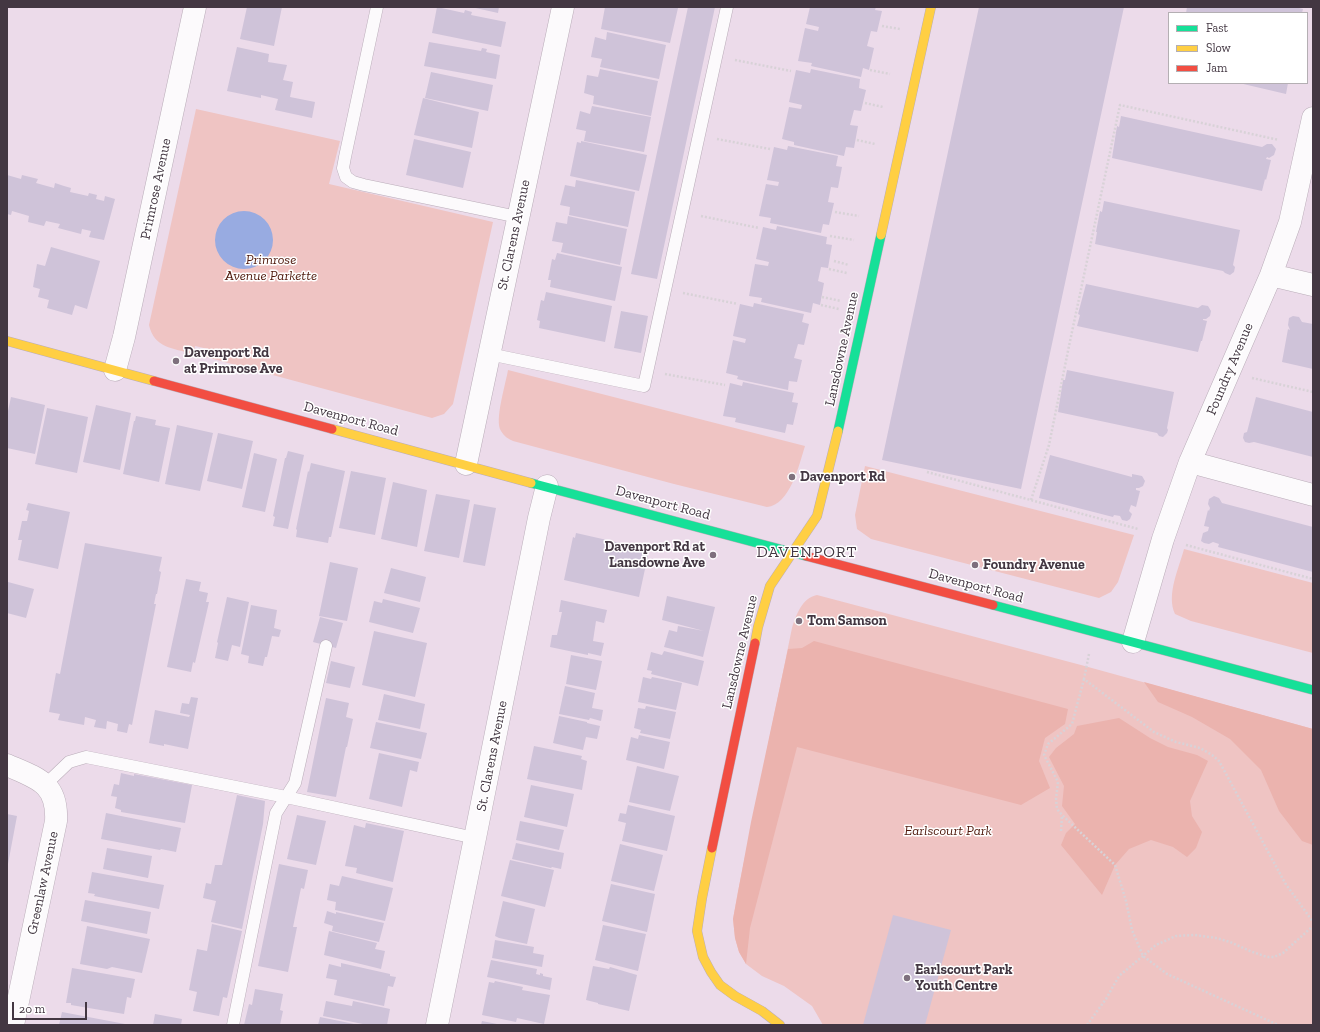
<!DOCTYPE html>
<html>
<head>
<meta charset="utf-8">
<style>
	body { margin:0 }
	#map { position:relative; width:1320px; height:1032px; overflow:hidden; background:#ecdbea; font-family:"Zilla Slab",serif }
	canvas { display:block }
	.frame { position:absolute; inset:0; border:8px solid #433742; pointer-events:none }
	.legend { position:absolute; left:1168px; top:12px; width:140px; height:72px; box-sizing:border-box; background:#fff; border:1px solid #b4afb3; margin:0; padding:5px 7px; list-style:none; font-size:12px; color:#433742 }
	.legend li { display:flex; align-items:center; gap:8px; height:20px }
	.legend b { width:20px; border:1px solid #b4afb3 }
	.scale { position:absolute; left:12px; top:1002px; width:75px; height:18px; box-sizing:border-box; border:2px solid #433742; border-top:0; padding-left:5px; font-size:12px; line-height:14px; white-space:nowrap; color:#433742; -webkit-text-stroke:3px #fff; paint-order:stroke }
</style>
</head>
<body>
<div id="map">
<canvas width="1320" height="1032"></canvas>
<div class="frame"></div>
<ul class="legend">
<li><b style="height:5px;background:#16e098"></b>Fast</li>
<li><b style="height:5px;background:#ffcf43"></b>Slow</li>
<li><b style="height:5px;background:#f24e42"></b>Jam</li>
</ul>
<div class="scale">20 m</div>
</div>
<script>
const context = document.querySelector('canvas').getContext('2d');
context.lineJoin = 'round';
function fill(path, color) { context.fillStyle = color; context.fill(path, 'evenodd'); }
function stroke(path, color, width, dash) { context.strokeStyle = color; context.lineWidth = width; context.lineCap = dash ? 'butt' : 'round'; context.setLineDash(dash || []); context.stroke(path); }
function write(font, color, halo, rows, align = 'center') {
  context.font = font + ' "Zilla Slab",serif'; context.lineWidth = 3; context.setLineDash([]); context.textBaseline = 'middle'; context.strokeStyle = halo; context.fillStyle = color; for (const [text, x, y, turn = 0] of rows) {
    context.save(); context.translate(x, y); context.rotate((+turn || 0) * Math.PI / 180); context.textAlign = isNaN(turn) ? turn : align; if (halo) context.strokeText(text, 0, 0); context.fillText(text, 0, 0); context.restore();
  }
}
const green = new Path2D(`
	M196,109L340,141L329,184L493,222L453,404L444,414L432,418L206,357L208,349L195,346L193,354C173,348 154,348 149,325Z
	M508,370L805,446C799,465 790,505 767,507L674,484L513,441C508,439 504,436 501,431C494,421 506,383 508,370Z
	M865,466L1134,535L1118,582L1111,592L1099,598L871,539L857,529L855,515Z
	M1184,549L1313,583V653L1191,621L1175,614C1166,595 1179,568 1184,549Z
	M817,595L1081,665L1313,729V1025H823L812,1006L784,986L762,976L746,964L739,952L735,938L733,919L738,891L792,628C796,615 802,598 817,595Z`);
const forest = new Path2D(`
	M814,641L1068,709L1065,724L1045,738L1039,761L1050,788L1021,805L797,747L750,928L746,964L739,952L735,938L733,919L751,822L788,649L802,648Z
	M1144,682L1313,729V845L1302,841L1279,811L1261,770L1230,739L1192,717L1158,702Z
	M1119,718L1150,738L1168,747L1197,755L1208,761L1190,801L1192,816L1202,832L1196,848L1187,857L1173,847L1151,840L1129,849L1115,865L1102,895L1061,845L1066,833L1075,824L1062,806L1064,786L1049,757L1056,748L1074,734L1077,726Z`);
const water = new Path2D(`
	M215 240a29 29 0 1 1 58 0a29 29 0 1 1-58 0Z`);
const building = new Path2D(`
	M247,7H282L274,46L240,39Z
	M437,7L464,13L465,10L472,12L471,15L506,22L501,47L432,33Z
	M471,7H499L498,13Z
	M605,7H672L678,8L670,43L601,29Z
	M688,7H715L657,279L631,274Z
	M810,7H876L875,10L882,11L877,32L871,31L867,46L874,48L869,70L863,68L861,77L811,66L812,63L798,61L805,28L818,31L819,27L806,24Z
	M979,7H1124L1021,489L882,460Z
	M1187,7H1295L1303,9L1302,13H1186Z
	M607,32L666,45L659,79L600,67L602,59L591,57L595,37L606,40Z
	M429,42L481,51L482,48L487,49L486,52L500,55L496,79L424,66Z
	M237,47L269,54L268,62L287,65L283,80L293,82L290,97L315,102L312,118L275,110L278,99L261,95V98L227,91Z
	M600,69L658,81L651,116L593,104L594,96L584,93L587,75L598,77Z
	M811,69L860,79L859,88L866,90L861,111L854,110L850,125L858,126L854,148L846,147L844,156L794,145V142L782,139L789,107L801,109L802,105L789,102L796,70L810,73Z
	M431,72L493,85L488,111L425,98Z
	M1239,83H1288L1286,94Z
	M423,98L479,112L472,148L414,135Z
	M592,106L651,117L644,152L584,141L586,131L576,129L580,111L590,114Z
	M1121,116L1262,147L1267,144H1272L1276,149L1274,155L1269,158L1267,157L1266,159L1271,160L1266,180L1265,179L1262,191L1112,158L1117,126L1119,127Z
	M414,139L471,152L463,188L406,175Z
	M581,141L647,155L639,191L570,176L577,142L581,143Z
	M788,146L838,156L836,166L842,167L838,188L831,187L828,202L834,203L829,225L823,224L821,233L770,223L771,218L759,216L766,184L778,186L779,182L767,180L774,147L787,150Z
	M7,175L21,179L22,175L38,179L36,183L54,188L55,183L64,186L71,188L70,192L88,196L89,193L97,195L96,199L104,201L105,196L115,199L104,240L89,237L91,231L82,229L81,234L58,228L60,224L46,221L44,226L28,222L29,216L12,211L11,215L7,214Z
	M576,180L635,192L628,227L569,215L570,207L560,205L565,185L575,187Z
	M1104,201L1240,230L1233,265L1235,267L1234,272L1230,275L1225,273L1223,271L1095,244L1097,232H1096L1100,211L1102,212Z
	M568,216L627,229L620,265L561,252L563,243L552,241L556,222L567,224Z
	M777,226L827,237L826,244L832,245L828,268L821,267L818,281L824,283L820,305L813,303L811,313L761,302L762,298L749,296L755,264L768,266L769,262L756,259L763,227L776,230Z
	M51,247L100,261L87,309L75,305L72,315L47,308L49,300L38,297L40,289L33,287L37,264L45,266Z
	M557,253L622,267L615,301L550,287L551,280H548L552,259L555,260Z
	M1086,284L1198,308L1202,305L1208,306L1211,311L1210,316L1206,319H1203V320L1207,321L1202,341H1201L1198,352L1077,326L1080,315L1078,314Z
	M546,292L612,306L605,342L539,328L540,321L537,320L541,300L544,301Z
	M754,303L804,314L802,322L809,324L804,345L798,344L794,358L802,360L797,382L789,381L788,390L737,379L738,376L726,373L733,340L745,343L746,339L733,336L740,304L753,307Z
	M621,311L648,316L641,353L614,348Z
	M1293,316L1299,317L1302,322L1313,324V369L1282,362L1288,329L1290,330L1288,325L1289,318Z
	M1067,370L1174,392L1167,428L1168,430L1167,433L1163,437L1159,436L1157,433L1058,412L1063,380H1065Z
	M743,382L794,393L792,402L798,403L793,425L787,424L785,433L735,422L736,418L723,416L730,383L742,386Z
	M11,397L45,405L35,454L7,448V411H8Z
	M1256,397L1313,412V457L1254,442L1249,443L1245,442L1243,438L1244,433L1247,432Z
	M96,405L131,413L120,470L83,462Z
	M47,408L88,417L77,473L35,464Z
	M136,416L156,420L155,425L170,428L159,482L123,474L134,421H135Z
	M177,425L213,433L200,491L165,484Z
	M218,433L253,441L242,489L207,481Z
	M288,451L304,455L288,529L273,526L275,517L273,516L285,458H286Z
	M254,453L277,459L265,512L242,507Z
	M1050,455L1132,477V474L1142,476L1145,481L1143,486L1139,488H1136V490L1140,491L1136,507L1131,505L1129,511L1132,514L1130,519L1127,521L1122,520L1120,516L1114,515L1113,517L1039,498Z
	M311,463L345,471L331,537H329L328,543L296,537L297,530L296,529L308,471L309,472Z
	M351,471L386,478L375,535L339,528Z
	M393,482L427,490L417,547L381,539Z
	M436,494L470,500L459,558L424,551Z
	M1214,496L1219,498L1222,503L1313,527V572L1218,547L1219,544L1213,542L1209,544L1204,543L1201,541L1203,533L1208,531L1209,527L1204,526L1208,510L1209,511L1210,508L1208,504L1209,499Z
	M28,503L70,512L58,569L18,560L22,540H18L22,521H27L29,511L26,510Z
	M474,504L496,508L485,566L463,562Z
	M576,533L647,549L646,555H648L639,597L564,580L573,537L575,538Z
	M85,543L162,557L159,571L161,572L157,594H156L154,604H156L132,725L129,724L127,733L117,731L118,724L107,721L106,729L94,727L96,720L85,717L84,725L58,720L60,714L49,712L56,673L60,674Z
	M330,562L358,568L347,621L319,616Z
	M391,568L426,577L420,602L384,593Z
	M186,579L201,582L199,591L208,593L206,602H209L195,663L193,662L191,672L167,667Z
	M8,582L34,589L26,618L7,613Z
	M667,596L715,607L703,657L664,647L669,630L677,632L678,626L704,631L662,620Z
	M227,597L249,602L240,647L232,645L228,661L215,658L218,643L217,642Z
	M383,599L420,608L413,633L369,622L374,601L382,603Z
	M561,600L607,610L604,623L596,621L593,641L604,643L601,656L588,653V655L550,647L552,635H557L562,612H559Z
	M251,605L277,610L274,628L281,630L279,637L272,636L267,657H265L263,666L248,663L249,656L241,654Z
	M320,617L343,623L336,648L313,642Z
	M374,631L427,643L415,697L362,685Z
	M664,651L704,661L698,686L651,674L652,671L647,670L651,652L662,655Z
	M571,655L602,661L596,690L566,684Z
	M331,661L355,667L350,688L326,683Z
	M643,677L651,679L652,677L682,683L676,710L638,702Z
	M565,686L595,693L592,708L603,710L601,721L590,718L589,720L559,714Z
	M384,694L425,704L420,729L378,720Z
	M191,697L198,698L188,749L164,744V746L149,743L155,710L189,717L190,715L180,713L182,703L189,704Z
	M326,698L349,703L346,717L353,719L347,747H346L336,797L307,792Z
	M646,706L676,712L670,739L640,733L641,730L634,728L638,708L645,709Z
	M559,716L587,722V723L600,726L597,739L586,737L583,750L553,743Z
	M376,722L427,733L421,759L370,748Z
	M639,735L670,742L664,769L626,760L631,737L638,739Z
	M534,746L582,756L581,759L587,761L582,790L527,779Z
	M379,753L419,762L417,772L410,770L402,807L369,799Z
	M637,766L679,776L670,811L629,802Z
	M121,773L134,776V774L192,785L185,823L121,812V810L115,808L117,797L111,796L114,784L119,785Z
	M531,785L574,794L567,827L524,817Z
	M237,795L265,801L263,824L242,929L211,922L216,901L203,898L206,883L211,884L215,865H222Z
	M628,805L675,816L667,851L622,841L626,823L618,821L620,813L626,814Z
	M106,813L181,828L176,852L161,849L160,850L101,839Z
	M7,814L17,816L8,864H7Z
	M297,815L326,821L316,865L287,859Z
	M520,821L564,830L559,850L516,840Z
	M366,823L404,831L393,882L356,873L357,868L345,866L354,825L365,828Z
	M516,843L564,853L561,869L552,867L551,868L512,859Z
	M620,844L663,855L654,891L611,881Z
	M107,848L152,856L148,878L103,869Z
	M510,860L554,870L545,907L501,896Z
	M279,864L308,870L304,889L301,888L293,927H297L288,972L258,966Z
	M92,872L164,885L159,909L94,896L95,894L88,893Z
	M342,876L393,888L385,921L335,910L336,902L327,900L330,884L339,886Z
	M611,884L655,894L647,932L602,921Z
	M85,900L151,912L147,934L81,921Z
	M503,901L535,909L527,944L499,938L495,936Z
	M327,911L336,914V912L384,923L379,942L332,931L333,926L324,923Z
	M893,915L951,930L925,1025H863Z
	M212,924L242,931L227,998L223,997L219,1016L193,1011L197,992L189,990L197,949L207,951Z
	M603,925L646,934L638,971L595,960Z
	M87,926L150,939L142,973L112,967L107,969L80,964Z
	M329,931L377,943L375,949L385,951L381,969L324,955Z
	M495,940L534,947L533,953L544,955L542,967L492,958Z
	M491,960L537,969L536,974L540,975V973L543,974V976L552,978L550,990L487,977Z
	M341,963L390,974V976L396,977L393,987L388,986L384,1006L334,995L337,980L326,978L329,964L341,967Z
	M593,966L609,969L610,967L637,975L629,1011L598,1004V1003L586,1000Z
	M72,968L135,979L131,998L127,997L124,1014L71,1005V1003H66Z
	M495,981L523,987L522,990L550,995L544,1024L517,1018L516,1022L482,1015L489,982L494,983Z
	M255,989L283,994L280,1010L283,1011L280,1025H244L249,1004L252,1005Z
	M326,1001L352,1006L353,1001L390,1009L387,1025H368L323,1016Z
	M62,1012L125,1024V1025H59Z
	M155,1014L182,1019L181,1025H153Z
	M320,1017L354,1024V1025H318Z
	M482,1021L497,1024V1025H481Z`);
const path = new Path2D(`
	M882,26L900,29
	M735,60L791,71
	M870,70L890,74
	M865,103L883,107
	M717,139L770,149
	M857,140L875,144
	M835,212L859,216
	M701,216L759,228
	M830,236L854,240
	M834,261L849,265
	M829,269L847,273
	M683,293L738,304
	M822,297L841,301
	M821,305L839,309
	M665,374L725,385
	M1252,378L1313,392
	M927,472L1138,529
	M1031,500L1049,445L1069,346L1120,105L1279,140
	M1186,545L1313,579
	M1089,654L1084,679L1154,732L1176,742L1200,748L1212,755L1219,761L1285,883L1313,922
	M1084,679L1072,724L1048,744L1044,755L1058,782L1056,799L1057,809L1062,815L1115,865L1126,901L1132,930L1143,956L1167,974L1278,1025
	M1061,831L1062,815
	M1087,1025L1106,999L1119,976L1156,945L1176,936L1195,935L1216,938L1230,942L1250,951L1267,957H1274L1283,953L1313,926`);
const lane = new Path2D(`
	M377,7L345,157L343,168L346,177L353,182L364,185L518,217
	M489,354L644,386L727,7
	M45,785L69,762L86,757L286,797L475,838
	M233,1025L276,813L295,783L326,646`);
const street = new Path2D(`
	M1271,275L1313,285
	M115,370L124,337L195,7
	M1190,462L1313,495
	M466,464L563,7
	M1133,642L1163,539L1190,462L1271,275L1290,222L1313,118
	M7,765C37,778 58,783 56,821L13,1025
	M437,1025L475,838L539,518L547,486`);
const fast = new Path2D(`
	M838,431L881,235
	M531,483L806,556
	M993,605L1313,690`);
const slow = new Path2D(`
	M881,235L931,7
	M7,341L154,381
	M332,429L531,483
	M755,643L758,627L770,586L817,516L838,431
	M712,848L702,898L697,931L703,957L711,972L720,985L735,996L762,1011L780,1025`);
const jam = new Path2D(`
	M154,381L332,429
	M806,556L993,605
	M712,848L755,643`);
const markers = [
	[176,361,4,"#7e707d"],
	[792,477,4,"#7e707d"],
	[713,555,4,"#7e707d"],
	[975,565,4,"#7e707d"],
	[799,621,4,"#7e707d"],
	[907,978,4,"#7e707d"]
];
const streetNames = [
	["Primrose Avenue",156,189,-78],
	["St. Clarens Avenue",514,235,-78],
	["Lansdowne Avenue",842,349,-78],
	["Foundry Avenue",1230,369,-67],
	["Davenport Road",351,419,15],
	["Davenport Road",663,503,15],
	["Davenport Road",976,586,15],
	["Lansdowne Avenue",740,652,-77],
	["St. Clarens Avenue",492,756,-79],
	["Greenlaw Avenue",43,883,-78]
];
const parkNames = [
	["Primrose",271,260],
	["Avenue Parkette",271,276],
	["Earlscourt Park",948,831]
];
const poiNames = [
	["Davenport Rd",184,353],
	["at Primrose Ave",184,369],
	["Davenport Rd",800,477],
	["Davenport Rd at",705,547,"right"],
	["Lansdowne Ave",705,563,"right"],
	["Foundry Avenue",983,565],
	["Tom Samson",807,621],
	["Earlscourt Park",915,970],
	["Youth Centre",915,986]
];
const quarterNames = [
	["DAVENPORT",807,552]
];
fill(green, '#efc4c3');
fill(forest, '#ebb3ae');
fill(water, '#98abe1');
fill(building, '#cfc3d9');
stroke(lane, '#baadb9', 13);
stroke(street, '#baadb9', 23);
stroke(fast, '#baadb9', 10);
stroke(slow, '#baadb9', 10);
stroke(jam, '#baadb9', 10);
stroke(path, '#d8d2d7', 2.5, [2, 2]);
stroke(lane, '#fcfafc', 12);
stroke(street, '#fcfafc', 22);
stroke(fast, '#16e098', 9);
stroke(slow, '#ffcf43', 9);
stroke(jam, '#f24e42', 9);
for (const [x, y, r, color] of markers) { const dot = new Path2D(); dot.arc(x, y, r, 0, 2 * Math.PI); context.fillStyle = color; context.fill(dot); stroke(dot, '#fff', 1.5); }
write('14px', '#433742', '#fff', streetNames);
write('italic 14px', '#4e180b', '#fff', parkNames);
write('bold 14px', '#433742', '#fff', poiNames, 'left');
context.letterSpacing = '1px';
write('16px', '#433742', '#fff', quarterNames);
context.letterSpacing = '0px';
</script>
</body>
</html>
